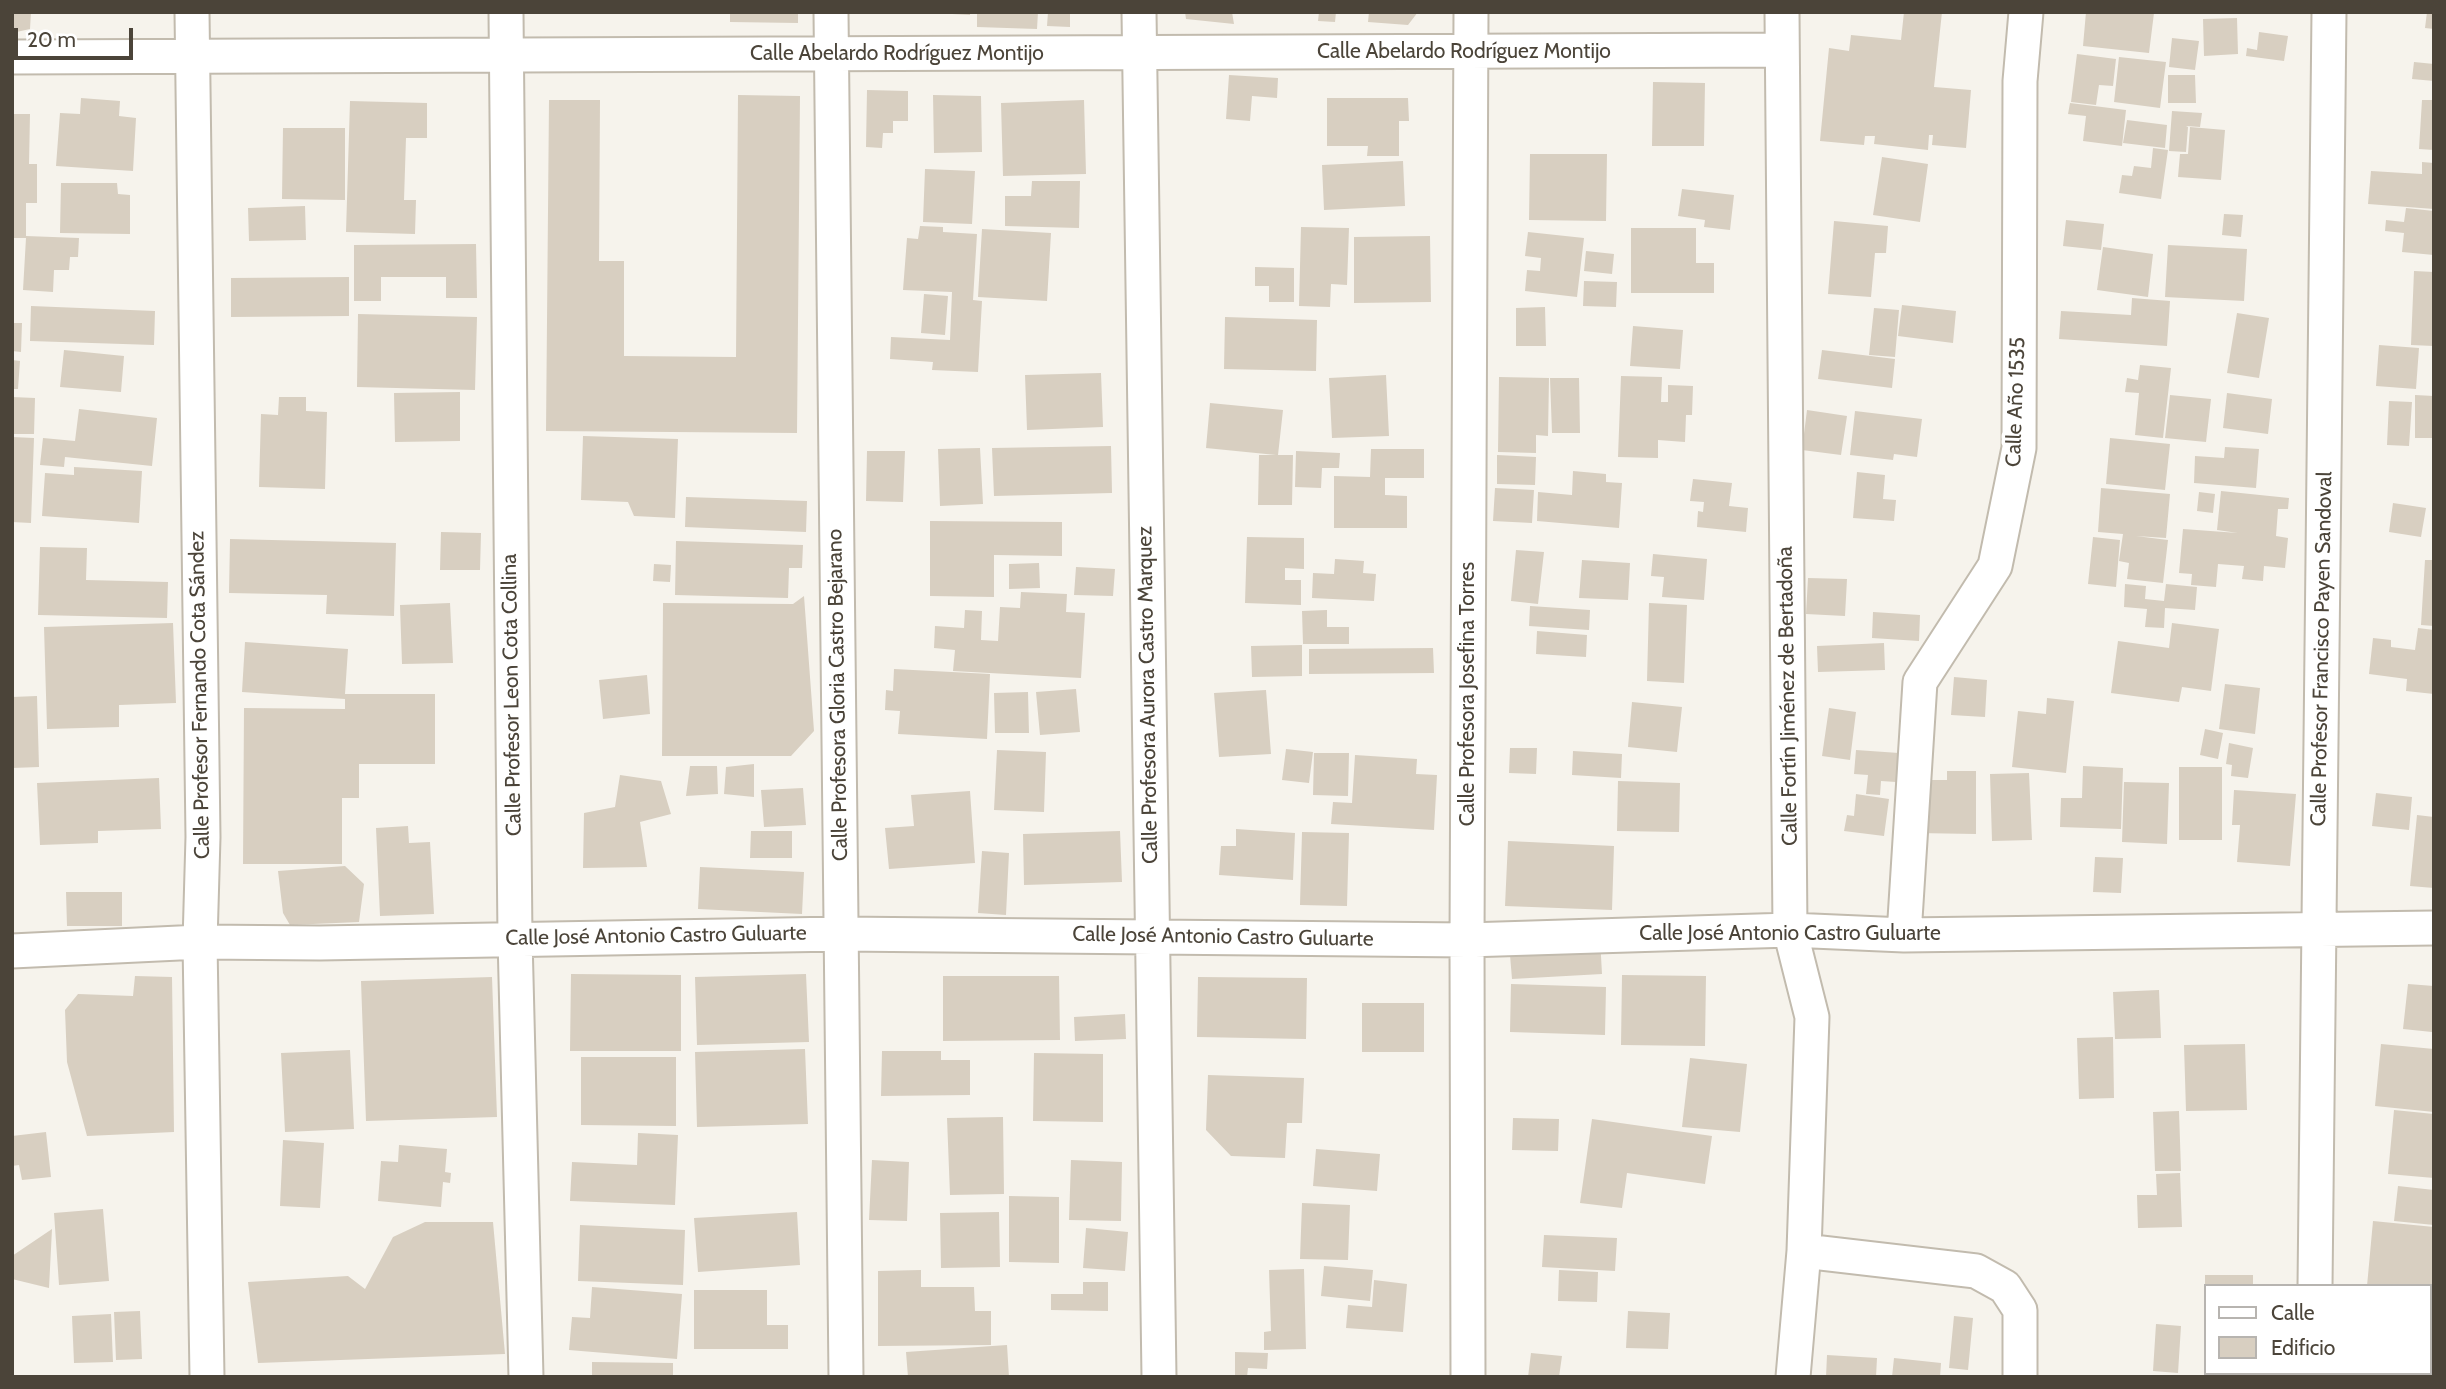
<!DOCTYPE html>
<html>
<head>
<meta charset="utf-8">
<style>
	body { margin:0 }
	#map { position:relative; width:2446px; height:1389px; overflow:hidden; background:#f6f3ec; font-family:Cabin,sans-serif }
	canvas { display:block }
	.frame { position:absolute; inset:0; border:14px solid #4b4439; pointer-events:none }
	.legend { position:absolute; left:2204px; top:1284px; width:228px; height:91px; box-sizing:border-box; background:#fff; border:2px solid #b7b4b0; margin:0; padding:9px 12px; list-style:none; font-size:21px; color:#4b4439 }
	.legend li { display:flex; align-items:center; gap:14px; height:35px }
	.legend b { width:35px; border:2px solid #b7b4b0 }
	.scale { position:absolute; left:14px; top:28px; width:119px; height:32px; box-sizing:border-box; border:4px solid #4b4439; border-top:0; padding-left:9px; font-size:21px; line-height:24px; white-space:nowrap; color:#4b4439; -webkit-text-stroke:5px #fff; paint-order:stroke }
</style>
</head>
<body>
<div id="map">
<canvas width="2446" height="1389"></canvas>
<div class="frame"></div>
<ul class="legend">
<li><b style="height:9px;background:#fff"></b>Calle</li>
<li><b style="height:19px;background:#d8cfc1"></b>Edificio</li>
</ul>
<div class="scale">20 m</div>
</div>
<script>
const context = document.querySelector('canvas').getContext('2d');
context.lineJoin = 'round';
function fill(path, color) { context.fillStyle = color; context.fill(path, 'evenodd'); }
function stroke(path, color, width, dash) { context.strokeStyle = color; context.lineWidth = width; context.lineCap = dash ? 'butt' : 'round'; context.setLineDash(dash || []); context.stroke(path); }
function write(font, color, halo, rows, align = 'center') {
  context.font = font + ' Cabin,sans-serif'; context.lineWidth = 7; context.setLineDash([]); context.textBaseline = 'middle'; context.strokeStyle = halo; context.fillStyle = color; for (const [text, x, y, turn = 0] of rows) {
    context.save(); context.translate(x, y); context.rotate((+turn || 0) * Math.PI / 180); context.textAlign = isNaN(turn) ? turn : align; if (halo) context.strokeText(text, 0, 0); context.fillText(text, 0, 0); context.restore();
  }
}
const building = new Path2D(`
	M12,12H31L30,29L12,33Z
	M730,12H798V23L730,22Z
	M952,12H970V15L952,14Z
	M977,12H1038L1037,29L977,27Z
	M1048,12H1070V27L1047,26Z
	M1185,12H1232L1234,24L1186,19Z
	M1319,12H1336L1335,22L1318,21Z
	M1369,12H1418L1408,25L1368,22Z
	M1904,12H1942L1934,87L1971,90L1966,148L1932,145L1933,135H1929L1928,150L1874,144L1875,136H1865L1864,145L1820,141L1829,48L1849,51L1851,35L1901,40Z
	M2086,12L2154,13L2149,53L2083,46Z
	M2427,12H2434V29L2425,28Z
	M2237,18L2238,54L2204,56L2203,19Z
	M2259,32L2288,36L2284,61L2246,56L2247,48L2257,50Z
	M2172,38L2199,41L2195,70L2169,67Z
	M2077,54L2116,59L2113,86L2099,85L2096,105L2071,102Z
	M2119,57L2166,62L2160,108L2114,102Z
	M2414,62L2434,64V81L2412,79Z
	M1229,75L1278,78L1277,98L1252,96L1250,121L1226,119Z
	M2168,75H2195L2196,103H2168Z
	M1653,82L1705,83L1704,146H1652Z
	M867,90L908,91V121H893V133H883L882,148L866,147Z
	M738,95L800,96L797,433L546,431L549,100H600L599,261H624V356L736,357Z
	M933,95L981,96L982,152L934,153Z
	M81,98L120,101L119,116L136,118L133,171L56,166L60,113L80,114Z
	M1327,98H1408L1409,121H1399V156H1367L1368,146H1327Z
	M1084,100L1086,174L1003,176L1001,103Z
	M2422,100H2434V150L2419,149Z
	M350,101L427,103V138H406L404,200H416L415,234L346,232Z
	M2070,103L2126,110L2122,146L2083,141L2086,116L2068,114Z
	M2172,111L2202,113L2200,127L2186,126L2188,127L2186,152L2169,151Z
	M12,114H30L29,164H37V203H26V236L79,238L78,257H70L69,270H54L53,292L23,290L26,238H12Z
	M2127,120L2167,125L2165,148L2123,143Z
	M2190,127L2225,130L2221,180L2178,177L2180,154H2188Z
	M283,128H345V200L282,199Z
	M2153,148L2168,150L2161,199L2119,193L2122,175L2132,176L2134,166L2151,168Z
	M1530,154H1607L1606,221L1529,220Z
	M1882,157L1928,164L1920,222L1873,215Z
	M1403,161L1405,206L1324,210L1322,165Z
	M2422,162L2434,163V209L2368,204L2371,171L2422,174Z
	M925,169L975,171L972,224L923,222Z
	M1032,181H1080L1079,228L1005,226V196H1031Z
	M61,183H117L118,194L130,195V234L60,233Z
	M1682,189L1734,195L1730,230L1704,227L1705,220L1678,216Z
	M305,206L306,240L249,241L248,208Z
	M2406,208L2434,211V255L2402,252L2404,233L2385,231L2386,220L2404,222Z
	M2224,214L2243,215L2241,237L2222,235Z
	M2066,220L2104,224L2101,250L2063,246Z
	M1834,221L1888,226L1886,253H1875L1871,297L1828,294Z
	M920,226L943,227V232L977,234L973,300L982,301L978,372L932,370L933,362L890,359L891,337L950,340L952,292L903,290L907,238L918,239Z
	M1301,227L1349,228L1347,285L1331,284L1330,307L1299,306Z
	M1631,228H1696V263H1714V293H1631Z
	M982,229L1051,233L1047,301L978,297Z
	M1528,232L1584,238L1577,297L1525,291L1527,270L1540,271L1541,258L1525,256Z
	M1430,236L1431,302L1354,303V237Z
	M476,244L477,298H446V277H381V301H354V245Z
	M2168,245L2247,249L2244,301L2165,297Z
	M2103,247L2153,254L2148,297L2097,290Z
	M1586,251L1614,254L1612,274L1584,271Z
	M1255,267L1294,268V302H1269V286H1255Z
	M2414,271L2434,272V346L2411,345Z
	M349,277V316L231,317V278Z
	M1584,281L1617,282L1616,307L1583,306Z
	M924,294L948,296L945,335L921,333Z
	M2132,298L2170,301L2167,346L2059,339L2061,311L2131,315Z
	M1902,305L1956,311L1953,343L1898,336Z
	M31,306L155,311L154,345L30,341Z
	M1545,307L1546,346H1516V308Z
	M1874,308L1899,310L1895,357L1869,355Z
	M2237,313L2269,318L2259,378L2227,373Z
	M358,314L477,317L475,390L357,387Z
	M1225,317L1317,320L1316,371L1224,369Z
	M12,323H22L21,352L12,351Z
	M1633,326L1683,330L1680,369L1630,366Z
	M2379,345L2419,348L2416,389L2376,386Z
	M64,350L124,356L121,392L60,387Z
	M1822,350L1895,359L1892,388L1818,379Z
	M12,360L20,361L18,389H12Z
	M2140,365L2171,368L2163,438L2135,435L2139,393L2125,392L2127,378L2138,380Z
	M1101,373L1103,427L1027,430L1025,375Z
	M1386,375L1389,436L1332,438L1329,378Z
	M1621,376L1662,377L1661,402H1668V385L1693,386L1692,415H1686L1685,442L1658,440V458L1618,457Z
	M1499,377L1549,378L1548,436L1536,435V453L1498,452Z
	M1550,378H1579L1580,433H1552Z
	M460,392V441L395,442L394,393Z
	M2227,393L2272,399L2268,434L2223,428Z
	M2170,395L2211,399L2206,442L2165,438Z
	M2415,395L2434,396V438H2415Z
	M12,397L35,398L34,434H12Z
	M279,397H306V411L327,412L325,489L259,487L261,414L278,415Z
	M2389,401L2412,402L2409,446L2387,445Z
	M1210,403L1283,410L1278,455H1293L1292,505H1258L1259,455H1276L1206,448Z
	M79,409L157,418L152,466L65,457L64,467L40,465L43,438L75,441Z
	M1807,410L1847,416L1841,455L1802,450Z
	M1855,411L1922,419L1917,457L1894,454L1893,460L1850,455Z
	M583,436L678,439L675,518L634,516L628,502L581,500Z
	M12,437L34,438L31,523L12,522Z
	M2110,438L2170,444L2165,490L2106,484Z
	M1111,446L1112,493L994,496L992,448Z
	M2225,447L2259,449L2256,488L2194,483L2195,456L2224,458Z
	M980,448L983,504L940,506L938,449Z
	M1371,449H1424V478H1385V495L1407,496V528H1334V476L1370,477Z
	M867,451H905L903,502L866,501Z
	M1296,451L1340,453L1339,468H1322L1321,488L1295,487Z
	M1497,455L1536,457L1535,485L1497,484Z
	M74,467L142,471L139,523L42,516L45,473L74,475Z
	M1573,471L1606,474V482L1622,483L1619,528L1537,521L1538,492L1572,495Z
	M1857,472L1885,475L1883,499L1896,500L1894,521L1853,518Z
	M1693,479L1732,483L1729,506L1748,508L1746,532L1697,527L1698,511L1703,512L1704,502L1690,501Z
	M1495,488L1534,490L1532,523L1493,521Z
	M2101,488L2170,494L2166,538L2136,536L2168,540L2163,583L2127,579L2129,563L2119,561L2123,534L2098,532Z
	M2221,491L2289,498L2288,509H2278L2276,536L2288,538L2285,568L2264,566L2263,581L2242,579L2244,566L2218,564L2216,587L2191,585L2192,574L2179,573L2183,529L2238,533L2217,530Z
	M2199,492L2215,494L2213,513L2197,511Z
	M686,497L807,501L806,532L685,527Z
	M2393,503L2426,508L2421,537L2389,532Z
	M930,521L1062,522V556L994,555V597L930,596Z
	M441,532L481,533L480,570H440Z
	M1247,537L1304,538V569L1285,568V580H1301V605L1245,603Z
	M2093,537L2120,540L2116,587L2088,584Z
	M230,539L396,543L394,616L326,614L327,595L229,593Z
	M676,541L803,545L802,568H789L788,598L675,595Z
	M40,547L87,548L86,580L168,582L167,618L38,615Z
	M1516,550L1544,552L1538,604L1511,601Z
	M1653,554L1707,559L1704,600L1662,597L1664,577L1651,576Z
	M1335,559L1364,561L1363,573L1376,574L1374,601L1312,598L1313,573L1334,574Z
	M1582,560L1630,563L1628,600L1579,598Z
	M2425,560H2434V626L2421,625Z
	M1039,563L1040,588L1009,589V564Z
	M654,564L671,565L670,582L653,581Z
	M1076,567L1115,569L1113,596L1074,595Z
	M1808,578L1847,579L1845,616L1806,614Z
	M2125,584L2146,586L2145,599L2164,601L2166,584L2197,587L2195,610L2165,608L2164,628L2145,627L2147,609L2124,607Z
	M1021,592L1067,594L1066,612L1085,613L1081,678L953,671L955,650L934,648L935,626L964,628L965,610L982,611L981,640L998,641L1000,607L1020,608Z
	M804,596L814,731L791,756H662L663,603L793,604Z
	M450,603L453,663L402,664L400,605Z
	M1649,603L1687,605L1684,683L1647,681Z
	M1530,606L1590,610L1589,630L1529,626Z
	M1327,610V627H1349V644H1303L1302,611Z
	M1873,612L1920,615L1919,641L1872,638Z
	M173,623L176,703L119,705V727L47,729L44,627Z
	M2172,623L2219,629L2211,691L2182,687L2179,702L2111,693L2118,641L2169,648Z
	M2418,628L2434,630V694L2406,691L2407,679L2369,674L2373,638L2391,640V647L2415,650Z
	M1537,631L1587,635L1586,657L1536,654Z
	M245,642L348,649L345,694H435V764H359V798H342V864H243L244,708L345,709V699L242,692Z
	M1884,643L1885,670L1818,672L1817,646Z
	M1302,645V676L1252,677L1251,646Z
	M1433,648L1434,673L1309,674V649Z
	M894,669L990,674L987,739L898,734L900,711L885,710L886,690L893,691Z
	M647,675L650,714L603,719L599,680Z
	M1954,677L1987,680L1985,717L1951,715Z
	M2225,684L2260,688L2255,734L2219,729Z
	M1076,689L1080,732L1040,735L1036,692Z
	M1266,690L1271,754L1219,757L1214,693Z
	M1028,692L1029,733H995L994,693Z
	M37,696L39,767L12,768V697Z
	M2047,698L2074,701L2066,773L2012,767L2018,711L2046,714Z
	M1632,702L1682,707L1677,752L1628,747Z
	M1829,708L1856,712L1850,760L1822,756Z
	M2205,729L2223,733L2218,759L2200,755Z
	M2229,743L2253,748L2248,778L2231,776L2232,765L2226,764Z
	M1510,748H1537L1536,774L1509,773Z
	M1286,749L1313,752L1309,783L1282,780Z
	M997,750L1046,752L1044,812L994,810Z
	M1856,750L1899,753L1896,782L1881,781L1880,795L1866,794L1868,775L1854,774Z
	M1573,751L1622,754L1621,778L1572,775Z
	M1314,753H1349L1348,796L1313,795Z
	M1355,755L1417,759L1416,774L1437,775L1434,830L1331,824L1333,802L1352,803Z
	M754,764V797L724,794L726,767Z
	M690,766H717L718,794L686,796Z
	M2083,766L2123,768L2121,829L2060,827L2061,798H2082Z
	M2179,767H2222V840H2179Z
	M1947,771H1976V834L1916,833V780H1947Z
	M2029,773L2032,840L1992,841L1990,774Z
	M620,775L661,781L671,814L640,822L647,867L583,868L584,813L615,807Z
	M159,778L161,829L98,831V843L40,845L37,783Z
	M1618,781L1680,783L1679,832L1617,831Z
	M2124,782L2169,783L2167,844L2122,842Z
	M803,788L806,825L764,827L761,790Z
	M2234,790L2296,794L2290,866L2237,862L2240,825H2232Z
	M970,791L975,863L889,869L885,828L914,826L911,795Z
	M2376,793L2412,797L2409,830L2372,826Z
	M1856,794L1889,799L1884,836L1844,831L1847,815L1854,816Z
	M2417,815L2434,817V888L2410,886Z
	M408,826L409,843L430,842L434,914L380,916L376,828Z
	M1236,829L1295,833L1293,880L1219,875L1221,846H1236Z
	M751,831H792V858H750Z
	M1120,831L1122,882L1024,885L1023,834Z
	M1302,832L1349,833L1347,906L1300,905Z
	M1508,841L1614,846L1612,910L1505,906Z
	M982,851L1009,853L1006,915L978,913Z
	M2095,857L2123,858L2121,893L2093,892Z
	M345,866L364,884L359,922L290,925L283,913L278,871Z
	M700,867L804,872L802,914L698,909Z
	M66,892H122V926H67Z
	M1600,938L1602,974L1512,979L1509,943Z
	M571,974L681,975V1051H570Z
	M806,974L809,1042L697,1045L695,977Z
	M1622,975L1706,976L1705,1046L1621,1045Z
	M135,976L172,977L174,1132L87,1136L67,1062L65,1010L78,994L133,996Z
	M943,976H1059L1060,1040L943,1041Z
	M492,977L497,1117L366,1121L361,981Z
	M1198,977L1307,978L1306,1039L1197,1037Z
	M1511,984L1606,987L1605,1035L1510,1032Z
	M2408,984L2434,986L2432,1032L2403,1029Z
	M2159,990L2161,1038L2115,1039L2113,992Z
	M1362,1003H1424V1052H1362Z
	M1125,1014L1126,1039L1075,1041L1074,1017Z
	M2113,1037L2114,1098L2079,1099L2077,1038Z
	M2245,1044L2247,1110L2186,1111L2184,1045Z
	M2381,1044L2434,1049V1112L2375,1106Z
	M805,1049L808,1124L697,1127L695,1052Z
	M350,1050L354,1129L285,1132L281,1053Z
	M882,1051H941V1060H970V1095L881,1096Z
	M1034,1053L1103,1054V1122L1033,1121Z
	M581,1057H676V1126L581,1125Z
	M1690,1058L1747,1064L1740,1132L1682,1127Z
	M1208,1075L1304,1078L1302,1123H1287L1285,1158L1231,1156L1206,1130Z
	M2394,1110L2434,1114V1178L2388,1174Z
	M2179,1111L2181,1171H2155L2153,1112Z
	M1003,1117L1004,1194L950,1195L947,1118Z
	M1513,1118L1559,1119L1558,1151L1512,1150Z
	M1592,1119L1712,1136L1705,1184L1627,1173L1622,1208L1580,1203Z
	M46,1132L51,1177L22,1180L19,1165L12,1166V1136Z
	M638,1133L678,1135L675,1205L570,1201L572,1162L637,1165Z
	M283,1140L324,1143L320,1208L280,1206Z
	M399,1145L447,1149L445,1172L451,1173L450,1183L443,1182L441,1207L378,1201L381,1161L398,1162Z
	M1316,1149L1380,1154L1377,1191L1313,1186Z
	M872,1160L909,1162L907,1221L869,1220Z
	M1071,1160L1122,1162L1121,1221L1069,1220Z
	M2180,1173L2182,1227L2138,1228L2137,1195H2157L2156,1174Z
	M2398,1186L2434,1190V1225L2394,1221Z
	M1009,1196L1059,1197V1263L1009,1262Z
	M1302,1203L1350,1205L1348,1260L1300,1259Z
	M103,1209L109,1281L59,1285L54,1213Z
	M797,1212L800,1265L698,1272L694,1218Z
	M999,1212L1000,1267L941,1268L940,1213Z
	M2373,1221L2434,1227V1318H2430V1286H2367Z
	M425,1222H493L505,1354L258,1363L248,1282L348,1276L365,1289L393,1237Z
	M580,1225L685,1230L683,1285L578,1281Z
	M1086,1228L1128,1232L1125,1271L1083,1268Z
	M52,1229L49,1288L12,1279V1256Z
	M1544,1235L1617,1238L1615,1271L1542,1267Z
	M1324,1266L1373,1270L1370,1301L1321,1296Z
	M1304,1269L1306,1349L1264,1350V1332L1271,1331L1269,1270Z
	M921,1270V1287H974L975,1311H991V1345L878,1346V1271Z
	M1559,1270L1598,1272L1597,1302L1558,1301Z
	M2205,1275H2253V1286H2205Z
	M1374,1280L1407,1284L1403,1332L1346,1328L1348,1305L1372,1307Z
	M1083,1282H1108V1311L1051,1310V1294H1083Z
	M592,1287L682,1294L677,1359L569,1350L572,1317L590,1318Z
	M694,1290H767V1325H788V1349H694Z
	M140,1311L142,1359L116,1360L114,1312Z
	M1628,1311L1670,1313L1668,1349L1626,1348Z
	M111,1314L113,1362L74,1363L72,1316Z
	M1954,1316L1973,1318L1968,1370L1949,1368Z
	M2430,1322L2434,1323V1371H2430Z
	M2156,1324L2181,1326L2178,1373L2153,1371Z
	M1007,1345L1009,1377H908L906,1352Z
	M1235,1352L1268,1353L1267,1369L1248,1368L1247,1377H1235Z
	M1531,1353L1562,1356L1559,1377H1528Z
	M1827,1355L1877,1358L1876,1377H1826Z
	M1894,1358L1941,1363L1940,1377H1892Z
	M592,1362L673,1363V1377H592Z`);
const street = new Path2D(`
	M192,12L203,837L200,942L207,1377
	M506,12L515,938L526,1377
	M831,12L846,1377
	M1139,12L1159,1377
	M1782,12L1790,930L1812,1017L1804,1251L1793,1377
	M12,57L1782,50
	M1904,935L1920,682L1995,566L2019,448L2020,81L2026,12
	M12,951L200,942L320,943L840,934L1467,940L1790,930L1904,935L2434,928
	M1804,1251L1976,1271L2005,1287L2020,1310V1377
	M2315,1286L2329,12
	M1468,1377L1467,940L1471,12
	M2315,1377V1373`);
const streetNames = [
	["Calle Abelardo Rodríguez Montijo",1464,52],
	["Calle Abelardo Rodríguez Montijo",897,54],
	["Calle Año 1535",2016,402,-88],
	["Calle Profesor Francisco Payen Sandoval",2322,649,-89],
	["Calle Profesora Josefina Torres",1468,694,-90],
	["Calle Profesor Fernando Cota Sández",200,695,-91],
	["Calle Profesor Leon Cota Collina",512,695,-91],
	["Calle Profesora Gloria Castro Bejarano",838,695,-91],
	["Calle Profesora Aurora Castro Marquez",1148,695,-91],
	["Calle Fortín Jiménez de Bertadoña",1788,696,-91],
	["Calle José Antonio Castro Guluarte",1790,934],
	["Calle José Antonio Castro Guluarte",656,936,-1],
	["Calle José Antonio Castro Guluarte",1223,937,1]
];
fill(building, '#d8cfc1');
stroke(street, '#c2bbae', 37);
stroke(street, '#fff', 33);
write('21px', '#4b4439', '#fff', streetNames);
</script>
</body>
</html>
